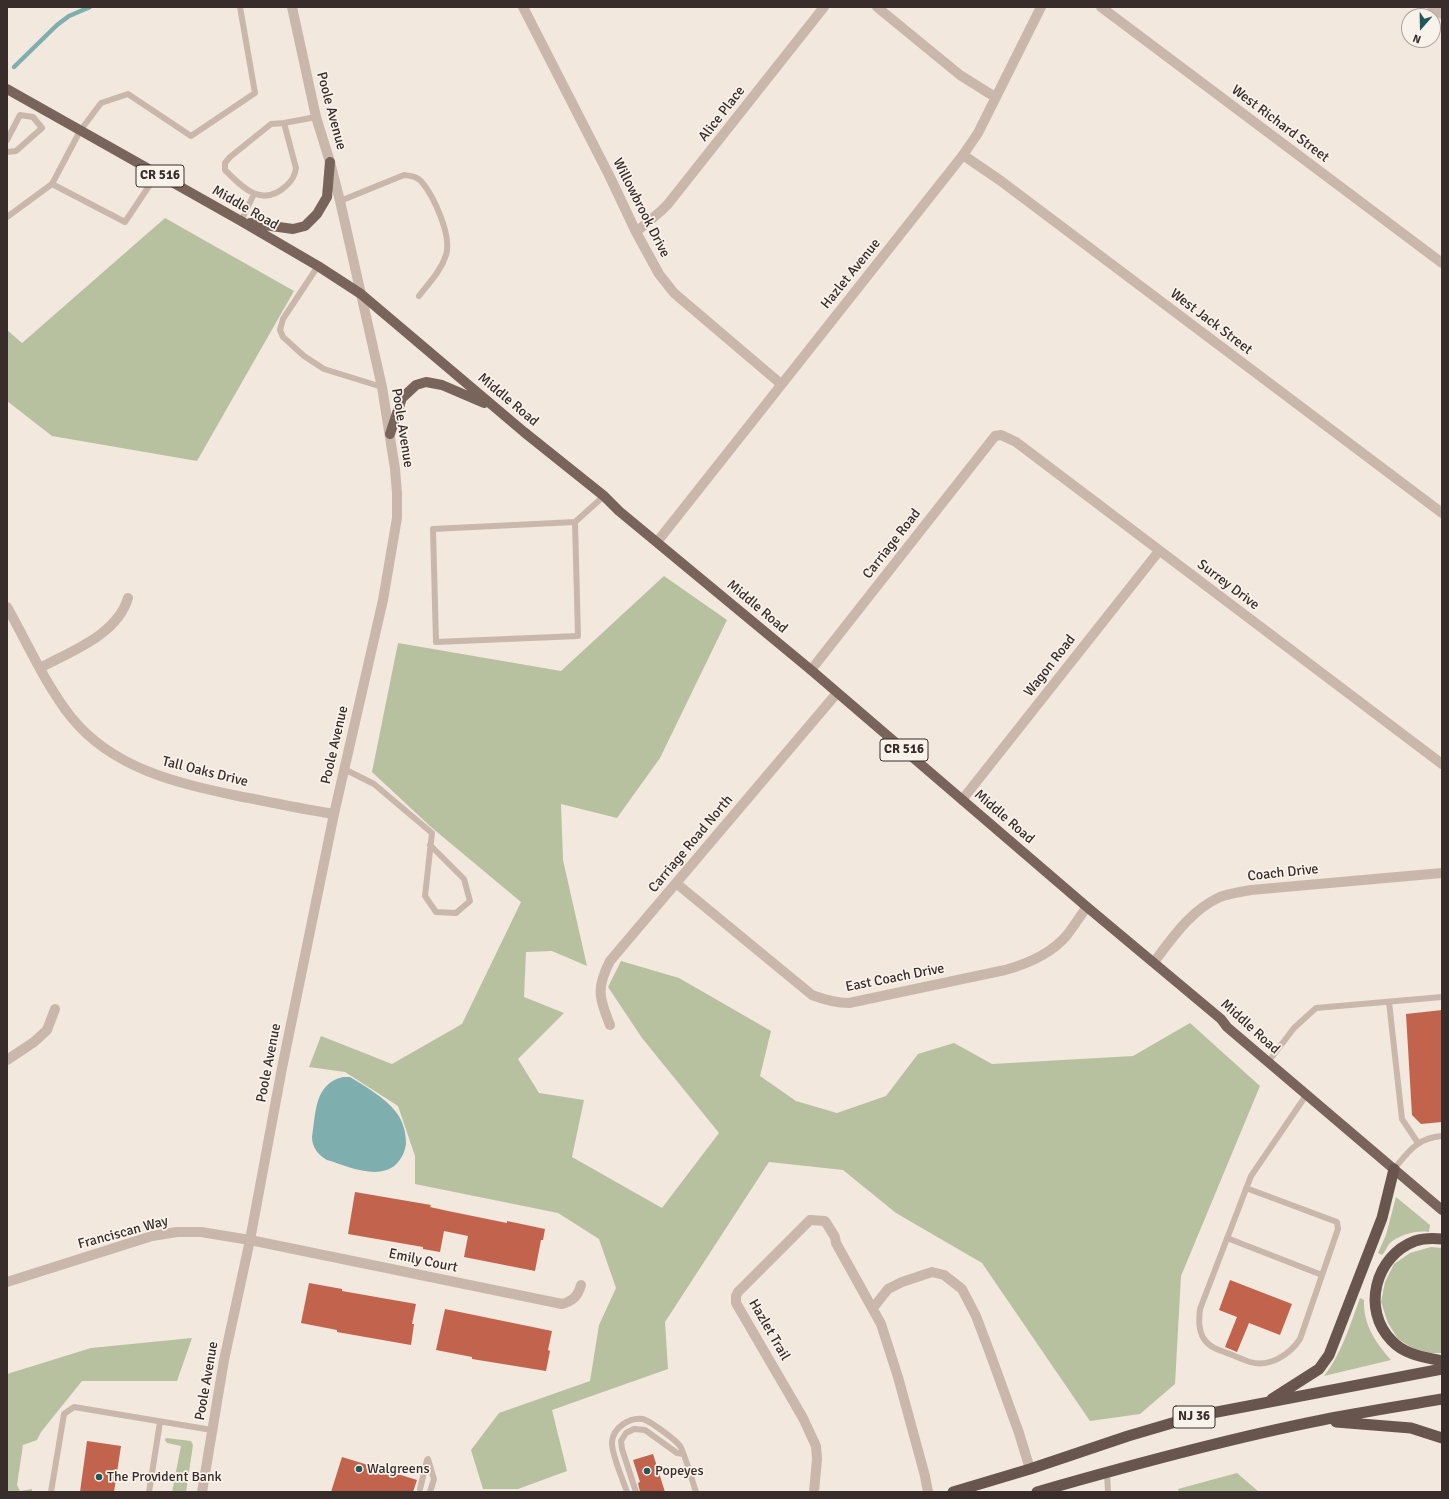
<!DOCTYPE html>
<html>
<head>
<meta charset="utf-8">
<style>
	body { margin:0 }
	#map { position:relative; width:1449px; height:1499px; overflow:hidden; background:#f2e8de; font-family:Signika,sans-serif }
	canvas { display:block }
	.frame { position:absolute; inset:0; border:8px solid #382d2a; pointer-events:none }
	.north { position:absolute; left:1401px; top:8px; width:40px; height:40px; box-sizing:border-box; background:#f9f2eb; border:1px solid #aca39e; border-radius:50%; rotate:200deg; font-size:11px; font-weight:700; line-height:16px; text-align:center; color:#382d2a }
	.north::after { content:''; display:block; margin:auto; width:14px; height:18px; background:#215758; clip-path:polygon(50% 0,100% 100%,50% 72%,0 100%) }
</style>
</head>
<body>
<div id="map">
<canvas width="1449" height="1499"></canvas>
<div class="frame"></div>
<div class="north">N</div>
</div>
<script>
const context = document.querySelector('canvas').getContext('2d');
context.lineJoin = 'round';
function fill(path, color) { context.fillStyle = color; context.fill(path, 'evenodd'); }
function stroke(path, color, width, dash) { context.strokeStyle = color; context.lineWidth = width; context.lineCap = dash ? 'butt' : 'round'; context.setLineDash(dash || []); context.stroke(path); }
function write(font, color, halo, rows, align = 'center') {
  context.font = font + ' Signika,sans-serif'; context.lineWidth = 3.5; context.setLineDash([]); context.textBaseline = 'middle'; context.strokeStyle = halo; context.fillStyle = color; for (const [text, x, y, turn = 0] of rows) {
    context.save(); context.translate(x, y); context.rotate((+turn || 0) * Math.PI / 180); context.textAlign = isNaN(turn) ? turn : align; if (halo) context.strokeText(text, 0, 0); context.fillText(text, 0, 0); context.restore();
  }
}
const green = new Path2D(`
	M165,218L294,291L197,461L52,436L7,401V330L22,343Z
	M664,576L727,620L660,758L617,818L561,804L563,860L587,966L552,951L526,952L524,997L564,1013L518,1059L539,1093L584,1100L572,1157L662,1208L719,1133L642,1038L608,987L621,961L679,978L771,1031L760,1076L796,1101L837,1113L886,1096L918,1054L954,1043L992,1064L1133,1056L1190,1023L1260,1086L1181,1276L1175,1384L1140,1414L1090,1421L982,1263L896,1213L843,1170L769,1162L665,1322L668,1369L552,1410L567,1471L518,1489H483L471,1450L499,1413L590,1381L599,1325L616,1288L599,1239L558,1213L415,1184V1156L398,1106L345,1072L309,1067L321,1036L392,1064L462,1024L521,902L431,827L372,772L398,643L561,671Z
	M1396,1197L1430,1225L1429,1232C1416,1230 1398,1235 1389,1244C1387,1247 1385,1252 1382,1255L1378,1253L1386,1235Z
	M1431,1247L1442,1248V1353H1431L1414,1349L1398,1339L1388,1323L1381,1302L1385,1282L1394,1264L1410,1253Z
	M1360,1298L1364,1300C1363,1324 1375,1342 1391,1360L1324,1376C1342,1353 1350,1325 1360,1298Z
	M192,1338L177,1381H82L41,1432L37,1440L23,1445L17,1485L20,1491L32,1489V1492H7V1374L91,1348Z
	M166,1438L191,1441L193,1445L186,1492H172L181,1446L167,1443L165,1440Z
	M1237,1473L1259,1492H1179L1178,1489Z`);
const water = new Path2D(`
	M343,1077H350C366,1087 384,1097 396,1112C403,1121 406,1132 406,1144C405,1150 403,1156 399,1161C382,1183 348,1166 327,1160C318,1155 312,1147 312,1137C316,1113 314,1084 343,1077Z`);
const stream = new Path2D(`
	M14,67L57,25L69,16L90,7`);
const building = new Path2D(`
	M1442,1010V1122L1421,1124L1412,1115L1406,1014Z
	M355,1192L431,1205L430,1207L448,1211L507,1223V1221L545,1229L543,1240H541L535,1271L464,1257L468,1236L444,1231L440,1252L423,1249V1247L348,1234Z
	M1230,1280L1292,1304L1280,1335L1249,1323L1237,1352L1225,1347L1237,1317L1219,1310Z
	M309,1283L342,1289V1291L416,1304L412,1324H414L411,1345L337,1332V1330L301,1323Z
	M445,1309L552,1331L548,1350L550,1351L546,1371L472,1359V1357L436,1350Z
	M87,1441L121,1446L114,1492H80Z
	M653,1454L665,1492H640L638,1483L640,1482L633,1460Z
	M342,1457L417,1480L413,1492H331Z`);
const service = new Path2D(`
	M284,123L296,168C295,176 292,181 286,186C262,208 243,188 225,170V163L230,157L271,124Z
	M284,123L316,117
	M7,140L20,115L33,117L42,128L16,151L7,152
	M157,174L125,222L52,184L80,131L101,103L128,94L191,136L255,93L240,7
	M340,201L404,175C411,176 416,176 421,181C434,196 452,236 446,255C441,271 429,283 419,296
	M7,217L52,184
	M241,221L254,194
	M318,266L283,319L280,330L283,337L304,356L324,369L382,387
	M575,522L578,636L436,642L433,529L575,522L604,496
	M344,769L374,784L432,833L425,896L436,912L456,913L470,901L464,879L430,845
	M1389,1002L1402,1119L1418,1143
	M1268,1062L1294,1028L1316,1008L1442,997
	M1394,1169C1409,1151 1417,1138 1442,1136
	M1246,1188L1337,1222L1338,1229L1300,1339C1290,1354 1270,1368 1250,1362C1244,1360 1237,1357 1230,1354C1221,1351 1210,1348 1204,1339C1198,1330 1199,1319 1200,1309L1251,1176L1307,1094
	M1227,1238L1322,1275
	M428,1459L434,1479L430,1492
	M1107,1472L1108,1492
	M420,1489L427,1460
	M51,1492L64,1414L74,1407L212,1430
	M149,1492L160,1422
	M627,1492C623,1480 611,1453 612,1442C613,1428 629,1417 643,1419C650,1421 676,1440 680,1446C684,1451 693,1484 696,1492
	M636,1492L622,1449L621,1441L626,1433L634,1429L645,1430L677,1453L683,1454`);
const minor = new Path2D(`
	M523,7L610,177L636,232L659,274L674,293L781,384
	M877,7L960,75L995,97
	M1101,7L1442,263
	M1432,7L1442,14
	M963,155L1001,181L1442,513
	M636,232L661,211L668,204L824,7
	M7,607C28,644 45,684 71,717C113,769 177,783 238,796C270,802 302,809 334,814
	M40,668C71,651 117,635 128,598
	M811,670L995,436L1001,435L1016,442L1442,764
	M962,800L1159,551
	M676,883L812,995C825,1000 835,1003 849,1003L1005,970C1027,964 1052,953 1067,935C1074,926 1080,916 1087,907
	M1154,962C1173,937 1191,910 1220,897C1230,893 1240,892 1251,890L1442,873
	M610,1025C599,998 596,988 610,961L837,693
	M7,1060L34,1042L47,1030L55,1009
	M7,1282L152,1236L177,1232H201L250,1240L562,1304C573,1301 578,1296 581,1285
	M873,1308L888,1289L902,1282L932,1272L944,1275L962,1289L976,1316L990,1353L1019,1433L1030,1469
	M814,1492L817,1459L816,1446L803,1418L736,1303V1296L738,1292L810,1220L825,1221L835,1237L836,1243L881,1324L898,1377L925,1476L928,1492`);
const tertiary = new Path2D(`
	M657,542L963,155L978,133L1041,7
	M202,1492L224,1360L250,1240L282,1068L334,814L383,600L397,518V493L395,469L382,387L340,201L330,162L316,117L292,7`);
const primary = new Path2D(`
	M7,89L241,221L318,266L361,294L524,432L604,496L619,511L811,670L1087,907L1221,1019L1227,1027L1442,1210
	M250,223L293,229L305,226L317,214L327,197L330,162
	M390,434L402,398L416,385L426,382L442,385L484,403`);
const trunk = new Path2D(`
	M1442,1239C1433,1238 1424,1238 1415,1241C1375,1256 1361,1310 1392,1341C1405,1355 1425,1357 1442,1361
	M1272,1399L1319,1369L1329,1355L1382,1218L1394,1169
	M1336,1422L1411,1428L1442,1438
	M953,1492L1030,1469L1128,1436L1196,1416L1442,1369
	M1037,1492C1131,1465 1226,1439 1322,1420C1362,1412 1402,1406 1442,1399`);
const markers = [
	[359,1469,4,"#215758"],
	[647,1471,4,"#215758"],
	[99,1477,4,"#215758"]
];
const shields = [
	[160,176,48],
	[904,750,48],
	[1194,1417,42]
];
const shieldNames = [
	["CR 516",160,176],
	["CR 516",904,750],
	["NJ 36",1194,1417]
];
const streetNames = [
	["Poole Avenue",331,111,75],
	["Alice Place",722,114,-52],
	["West Richard Street",1280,124,37],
	["Middle Road",245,208,30],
	["Willowbrook Drive",641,208,63],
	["Hazlet Avenue",851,274,-51],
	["West Jack Street",1211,322,37],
	["Middle Road",508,400,40],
	["Poole Avenue",402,428,81],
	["Carriage Road",892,544,-52],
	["Surrey Drive",1228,585,37],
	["Middle Road",757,607,40],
	["Wagon Road",1050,666,-52],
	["Poole Avenue",335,745,-77],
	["Tall Oaks Drive",205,772,14],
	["Middle Road",1004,817,41],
	["Carriage Road North",691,844,-50],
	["Coach Drive",1283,873,-6],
	["East Coach Drive",895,978,-11],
	["Middle Road",1250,1027,42],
	["Poole Avenue",269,1063,-79],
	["Franciscan Way",123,1233,-15],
	["Emily Court",423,1261,12],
	["Hazlet Trail",769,1330,60],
	["Poole Avenue",207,1381,-80]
];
const poiNames = [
	["Walgreens",367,1469],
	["Popeyes",655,1471],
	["The Provident Bank",107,1477]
];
fill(green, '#b7c19f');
fill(water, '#7eaead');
stroke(stream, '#7eaead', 4.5);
fill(building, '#c1634d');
stroke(service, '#cab7ab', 6);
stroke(minor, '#cab7ab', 10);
stroke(tertiary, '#cab7ab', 10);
stroke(primary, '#79645b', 10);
stroke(trunk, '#68564e', 11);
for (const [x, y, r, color] of markers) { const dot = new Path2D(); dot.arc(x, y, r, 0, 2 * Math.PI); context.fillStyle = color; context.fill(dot); stroke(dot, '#f9f2eb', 1.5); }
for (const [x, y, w] of shields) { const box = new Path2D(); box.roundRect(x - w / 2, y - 11, w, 22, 3); context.fillStyle = '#f9f2eb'; context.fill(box); stroke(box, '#382d2a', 1); }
write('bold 13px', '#382d2a', null, shieldNames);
write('14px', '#382d2a', '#f9f2eb', streetNames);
write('14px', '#382d2a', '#f9f2eb', poiNames, 'left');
</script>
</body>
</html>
